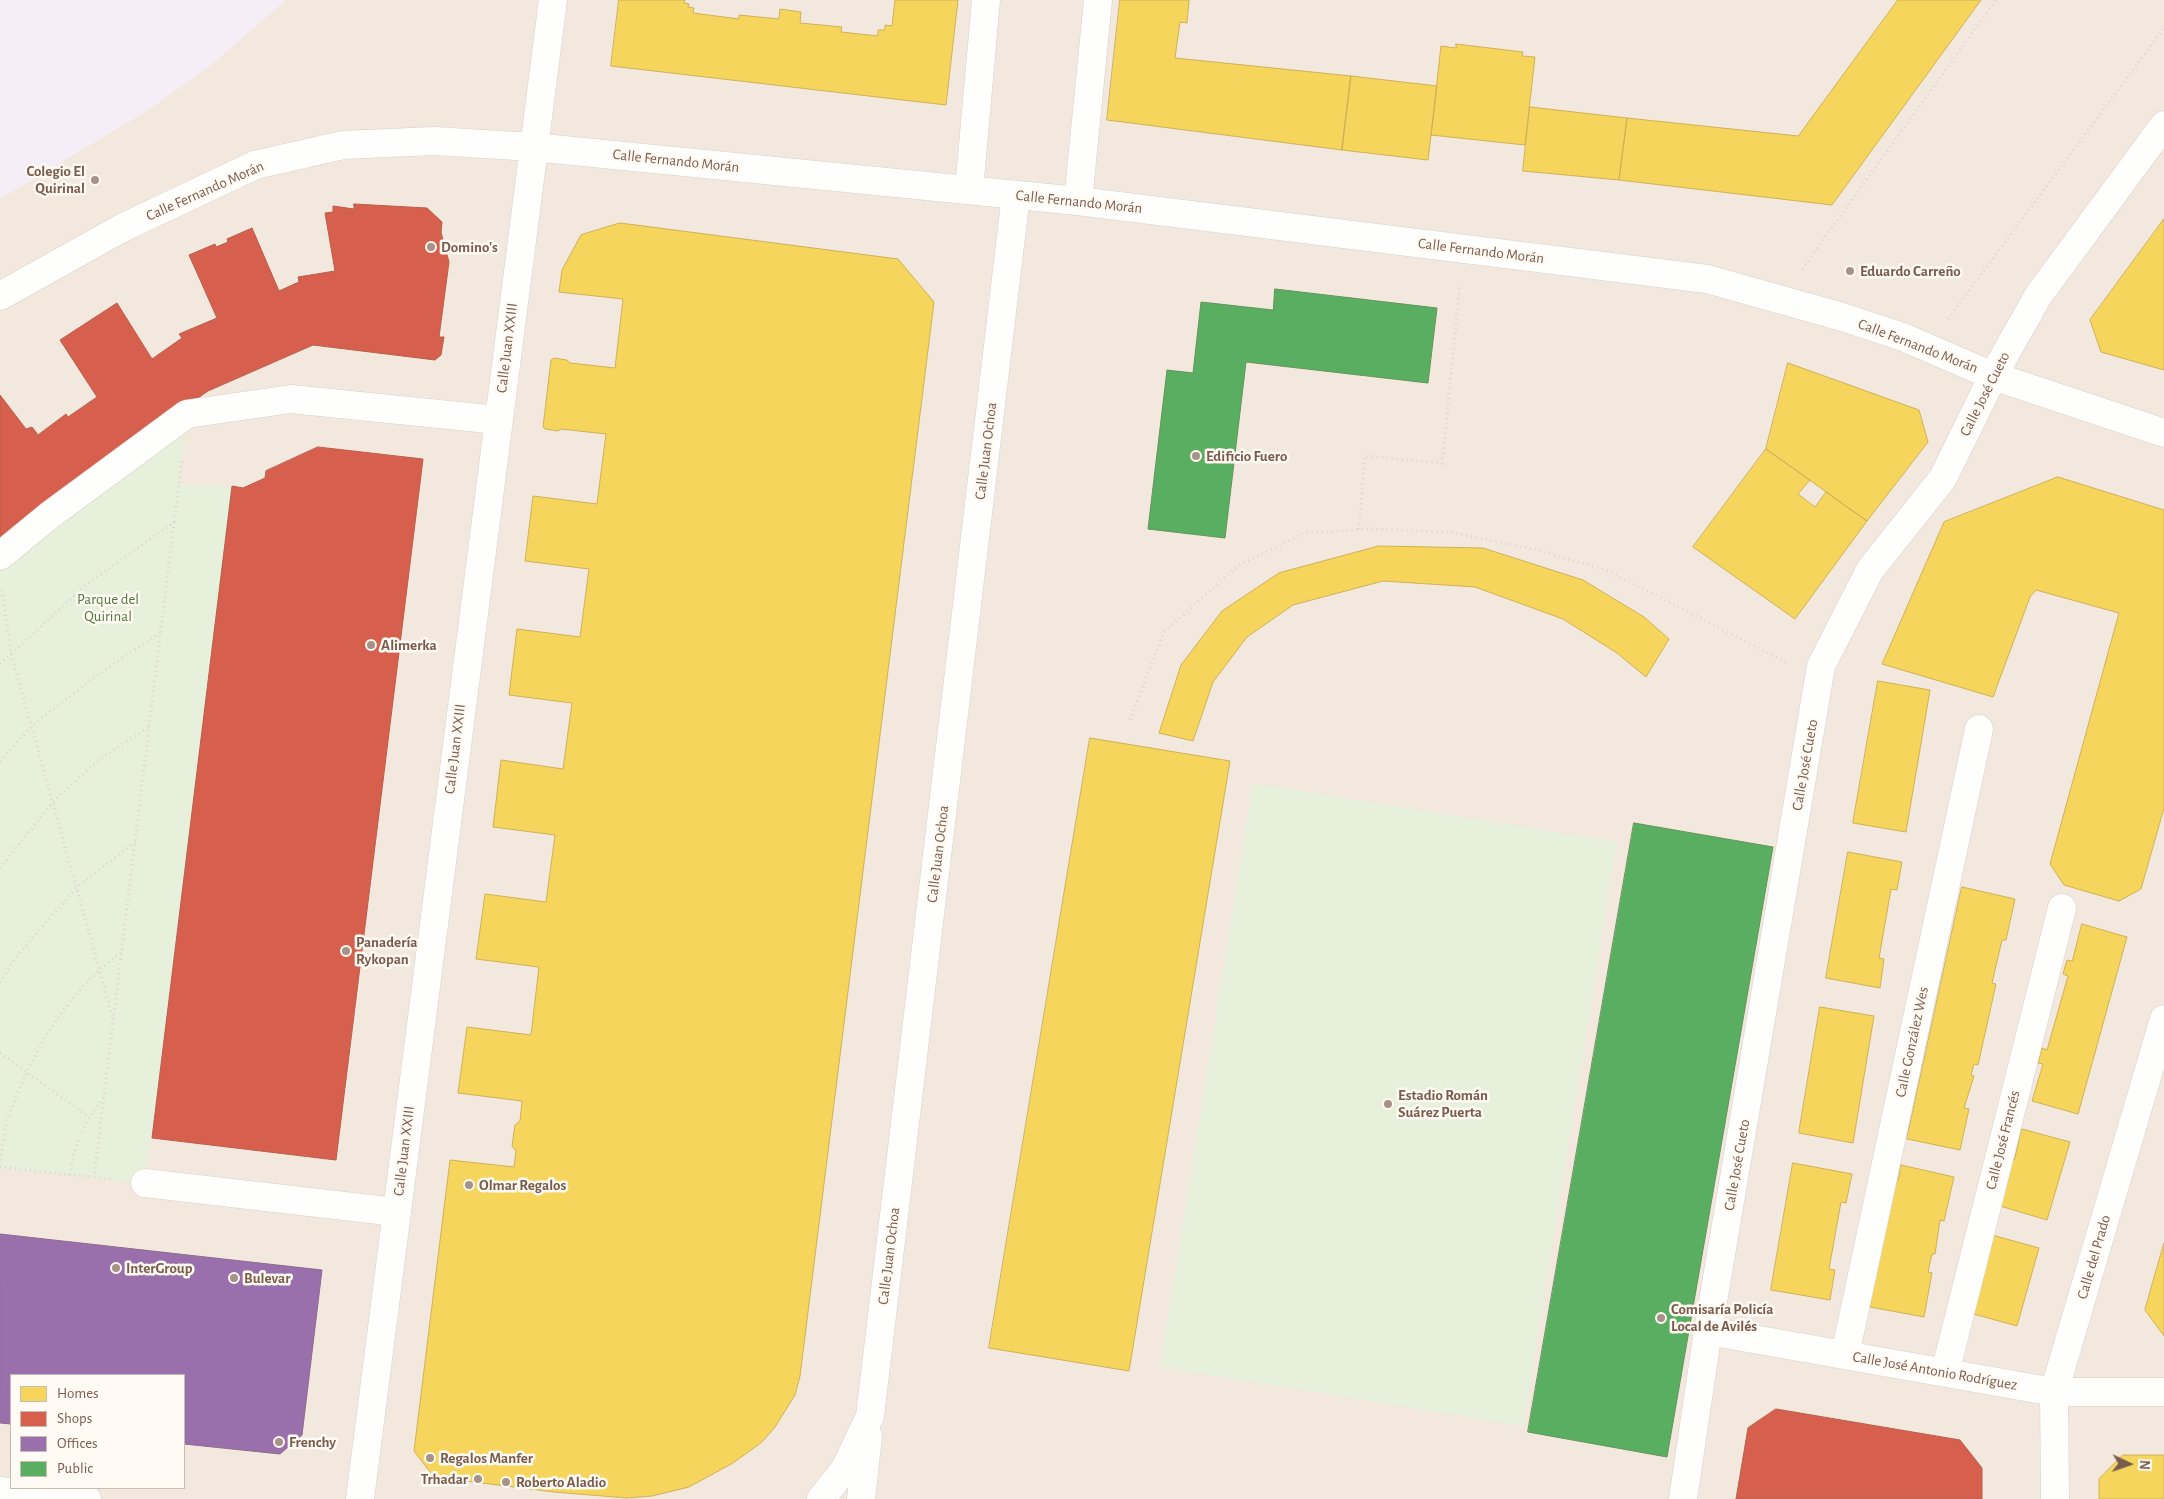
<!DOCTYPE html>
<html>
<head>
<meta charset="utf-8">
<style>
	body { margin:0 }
	#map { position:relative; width:2164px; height:1499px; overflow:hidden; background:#f9f5f0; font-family:"Alegreya Sans",sans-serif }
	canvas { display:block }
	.legend { position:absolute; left:10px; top:1374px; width:175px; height:115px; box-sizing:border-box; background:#fffaf3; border:1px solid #cabbb1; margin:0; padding:6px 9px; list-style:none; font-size:15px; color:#7a5c4d }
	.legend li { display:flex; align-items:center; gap:10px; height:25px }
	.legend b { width:25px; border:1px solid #cabbb1 }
	.north { position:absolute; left:2104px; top:1439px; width:50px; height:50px; -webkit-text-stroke:4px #fffaf3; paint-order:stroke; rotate:93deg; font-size:14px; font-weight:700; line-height:20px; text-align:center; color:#7a5c4d }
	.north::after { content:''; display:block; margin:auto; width:18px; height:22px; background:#7a5c4d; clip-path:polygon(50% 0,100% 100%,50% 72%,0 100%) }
</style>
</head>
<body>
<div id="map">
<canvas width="2164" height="1499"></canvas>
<ul class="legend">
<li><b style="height:14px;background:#f6d55c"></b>Homes</li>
<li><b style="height:14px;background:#d6604d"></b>Shops</li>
<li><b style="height:14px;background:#9970ab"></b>Offices</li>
<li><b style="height:14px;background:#5aae61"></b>Public</li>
</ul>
<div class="north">N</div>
</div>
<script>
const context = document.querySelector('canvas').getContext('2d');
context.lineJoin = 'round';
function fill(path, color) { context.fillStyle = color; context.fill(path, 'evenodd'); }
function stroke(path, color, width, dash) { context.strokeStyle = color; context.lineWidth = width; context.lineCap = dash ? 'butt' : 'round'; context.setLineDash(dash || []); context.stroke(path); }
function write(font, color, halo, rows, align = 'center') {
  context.font = font + ' "Alegreya Sans",sans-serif'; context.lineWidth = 5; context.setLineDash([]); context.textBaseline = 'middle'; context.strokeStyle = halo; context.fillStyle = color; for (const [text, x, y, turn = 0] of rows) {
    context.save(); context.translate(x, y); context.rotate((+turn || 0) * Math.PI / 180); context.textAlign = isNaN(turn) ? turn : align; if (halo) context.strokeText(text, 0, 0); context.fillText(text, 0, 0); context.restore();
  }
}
const residential = new Path2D(`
	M0,0H2164V1499H0ZM11,1375H184V1488H11Z`);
const education = new Path2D(`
	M0,0H286L210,66L147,111L0,199Z`);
const green = new Path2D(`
	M187,414L179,485L232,486L145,1183L0,1168V556Z
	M1253,783L1617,842L1523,1426L1160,1367Z`);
const homes = new Path2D(`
	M619,0H685L684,3L689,4L688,7L694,8L693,13L739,19V15L779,19L780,9L801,12L800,23L842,27L841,32L878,36V30H885V25L892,26L895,0H958L946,105L611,66Z
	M1120,0H1189L1187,23L1180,22L1175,58L1351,76L1342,150L1107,120Z
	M1898,0H1981L1832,205L1619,180L1627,118L1798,136Z
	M1456,44L1523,52L1522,56L1535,57L1525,145L1431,135L1441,46L1456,48Z
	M1351,76L1437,86L1428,160L1342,150Z
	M1530,107L1627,118L1619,180L1523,171Z
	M2164,219V370L2101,352L2090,320Z
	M620,223L898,259L934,302L800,1376L795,1395L775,1427L762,1442L733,1463L689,1487L652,1496L627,1498L554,1492L434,1477L414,1451L450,1160L514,1167L516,1151L512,1146L515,1125L520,1121L522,1101L458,1093L467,1027L531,1035L539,967L476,959L485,894L546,902L555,835L493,827L501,760L563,769L572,703L509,695L517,629L580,637L589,569L525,561L533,496L597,504L606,434L561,429L558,431L545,429L543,427L551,360L554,358L567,360L570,363L615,368L623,299L559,292L562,270L581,235Z
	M1788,363L1919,410L1928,442L1867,521L1766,449Z
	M1766,449L1810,480L1798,494L1815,507L1826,492L1867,521L1795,619L1693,547Z
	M2058,477L2164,510V808L2141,889L2119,901L2064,885L2050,864L2119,613L2036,590L2030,597L1993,697L1882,664L1944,522Z
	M1379,546L1483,548L1583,580L1644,617L1669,639L1646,677L1617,653L1563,619L1475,587L1383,581L1293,605L1247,637L1213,682L1193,741L1159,733L1181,665L1222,611L1279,573Z
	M1878,681L1930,690L1906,832L1853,823Z
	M1090,738L1230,761L1129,1371L989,1348Z
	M1848,852L1902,862L1897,890L1891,889L1879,958L1884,959L1880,988L1826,978Z
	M1962,887L2015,899L2006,940H2002L1992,983L1996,984L1978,1065L1974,1064L1971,1075L1974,1076L1964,1108L1969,1109L1960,1150L1907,1139Z
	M2082,924L2127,937L2078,1114L2032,1101L2043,1064L2038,1063L2042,1048L2047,1050L2068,976L2063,974L2067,960L2072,961Z
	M1820,1007L1874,1016L1853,1143L1799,1133Z
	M2022,1129L2070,1142L2047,1220L2000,1206L2008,1159L2014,1160Z
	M1793,1163L1852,1174L1846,1203L1841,1202L1829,1269L1835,1270L1830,1300L1771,1290Z
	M1901,1165L1954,1177L1944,1221L1940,1220L1935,1254H1932L1928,1272L1932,1273L1924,1317L1870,1307L1892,1179L1898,1180Z
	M1992,1235L2039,1248L2017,1326L1970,1313Z
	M2164,1243V1336L2145,1310Z
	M2123,1455H2164V1499H2099V1479Z`);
const shops = new Path2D(`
	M354,204L427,208L442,222L441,232L449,262L439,337H444L441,355L435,360L313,345L208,391L100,466L0,543V395L26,429L32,427L38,435L66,414L68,417L97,397L60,340L117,303L152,359L182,338L179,334L217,318L189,255L215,244L216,247L228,242L227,239L252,228L279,291L299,282L298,277L335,271L325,213L333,212V206L354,209Z
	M318,447L423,459L336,1160L152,1138L232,486L243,488L265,478L266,471Z
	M1776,1409L1960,1440L1982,1468V1499H1736L1748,1428Z`);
const offices = new Path2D(`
	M0,1234L322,1270L302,1435L280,1454L184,1444V1375H11V1424L0,1423Z`);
const public = new Path2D(`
	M1275,289L1437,308L1428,383L1246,362L1225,538L1148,529L1167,370L1193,373L1201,302L1273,310Z
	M1634,823L1773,847L1667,1457L1528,1432Z`);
const path = new Path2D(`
	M1802,269L1996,0
	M1948,319L2164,28
	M174,522L182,460
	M1359,529L1365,456L1442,463L1460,284
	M2,590L11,653L113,1019
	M0,664L87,584L174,522L94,1177
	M1130,720L1164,632L1238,566L1304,533L1372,529L1449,532L1538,550L1606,570L1788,663
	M0,761L33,725L96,676L162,631
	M0,868L52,803L96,762L149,727
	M0,982L17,956L76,888L136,841
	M0,1053L89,1117
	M0,1160C3,1146 4,1129 9,1115C31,1053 68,990 122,952
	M0,1167L111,1179
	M69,1175C76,1141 83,1124 104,1097`);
const street = new Path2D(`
	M969,190L986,0
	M1078,201L1098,0
	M0,296L122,228L255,165L343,145L434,141L533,147L1078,201L1707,279L1839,316L1903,337L1993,376L2164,433
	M0,556L50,515L187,414L291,399L498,420
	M145,1183L396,1212
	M1708,1331L2054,1392H2164
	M1845,1355L1979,729
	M1945,1373L2062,908
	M0,1491L87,1499
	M360,1499L553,0
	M821,1499L845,1469L870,1416L1016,195
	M861,1499L868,1436
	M1683,1499L1708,1331L1821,666L1870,570L1943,478L1993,376L2038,296L2164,125
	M2055,1499L2054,1392L2164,1019`);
const markers = [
	[95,180,5,"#a69286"],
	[431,247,5,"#a69286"],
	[1850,271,5,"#a69286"],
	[1196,456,5,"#a69286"],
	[371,645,5,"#a69286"],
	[346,951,5,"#a69286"],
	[1388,1104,5,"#a69286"],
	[469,1185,5,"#a69286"],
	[116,1268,5,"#a69286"],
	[234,1278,5,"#a69286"],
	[1661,1318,5,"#a69286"],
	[279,1442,5,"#a69286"],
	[430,1458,5,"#a69286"],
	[478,1479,5,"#a69286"],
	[506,1482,5,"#a69286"]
];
const streetNames = [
	["Calle Fernando Morán",676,161,6],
	["Calle Fernando Morán",205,191,-24],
	["Calle Fernando Morán",1079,202,6],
	["Calle Fernando Morán",1481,251,7],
	["Calle Fernando Morán",1918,346,21],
	["Calle Juan XXIII",507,348,-83],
	["Calle José Cueto",1985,394,-63],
	["Calle Juan Ochoa",986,451,-83],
	["Calle Juan XXIII",455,749,-83],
	["Calle José Cueto",1805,765,-80],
	["Calle Juan Ochoa",938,854,-83],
	["Calle González Wes",1912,1042,-78],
	["Calle José Francés",2003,1140,-76],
	["Calle Juan XXIII",404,1151,-83],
	["Calle José Cueto",1737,1165,-80],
	["Calle Juan Ochoa",889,1256,-83],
	["Calle del Prado",2094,1257,-74],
	["Calle José Antonio Rodríguez",1935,1371,10]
];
const poiNames = [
	["Colegio El",85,171,"right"],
	["Quirinal",85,188,"right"],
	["Domino's",441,247],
	["Eduardo Carreño",1860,271],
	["Edificio Fuero",1206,456],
	["Alimerka",381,645],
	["Panadería",356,942],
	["Rykopan",356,959],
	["Estadio Román",1398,1095],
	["Suárez Puerta",1398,1112],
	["Olmar Regalos",479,1185],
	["InterGroup",126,1268],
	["Bulevar",244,1278],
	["Comisaría Policía",1671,1309],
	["Local de Avilés",1671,1326],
	["Frenchy",289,1442],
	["Regalos Manfer",440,1458],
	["Trhadar",468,1479,"right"],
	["Roberto Aladio",516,1482]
];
const parkNames = [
	["Parque del",108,599],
	["Quirinal",108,616]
];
fill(residential, '#f2e8de');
fill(education, '#f6eef6');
fill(green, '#e7f0db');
fill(homes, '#f6d55c');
stroke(homes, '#d1b158', 1);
fill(shops, '#d6604d');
stroke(shops, '#ba5f4d', 1);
fill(offices, '#9970ab');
stroke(offices, '#906a8f', 1);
fill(public, '#5aae61');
stroke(public, '#64955b', 1);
stroke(street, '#d7d1cb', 29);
stroke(path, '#dcd5d0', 3, [1, 4]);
stroke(street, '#fefefd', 28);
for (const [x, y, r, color] of markers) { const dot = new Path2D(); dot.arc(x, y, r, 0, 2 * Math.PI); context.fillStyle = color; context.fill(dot); stroke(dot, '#fffaf3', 2); }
write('15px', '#7a5c4d', '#fffaf3', streetNames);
write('bold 15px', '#7a5c4d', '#fffaf3', poiNames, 'left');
write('15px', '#537a41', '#fffaf3', parkNames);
</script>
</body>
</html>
